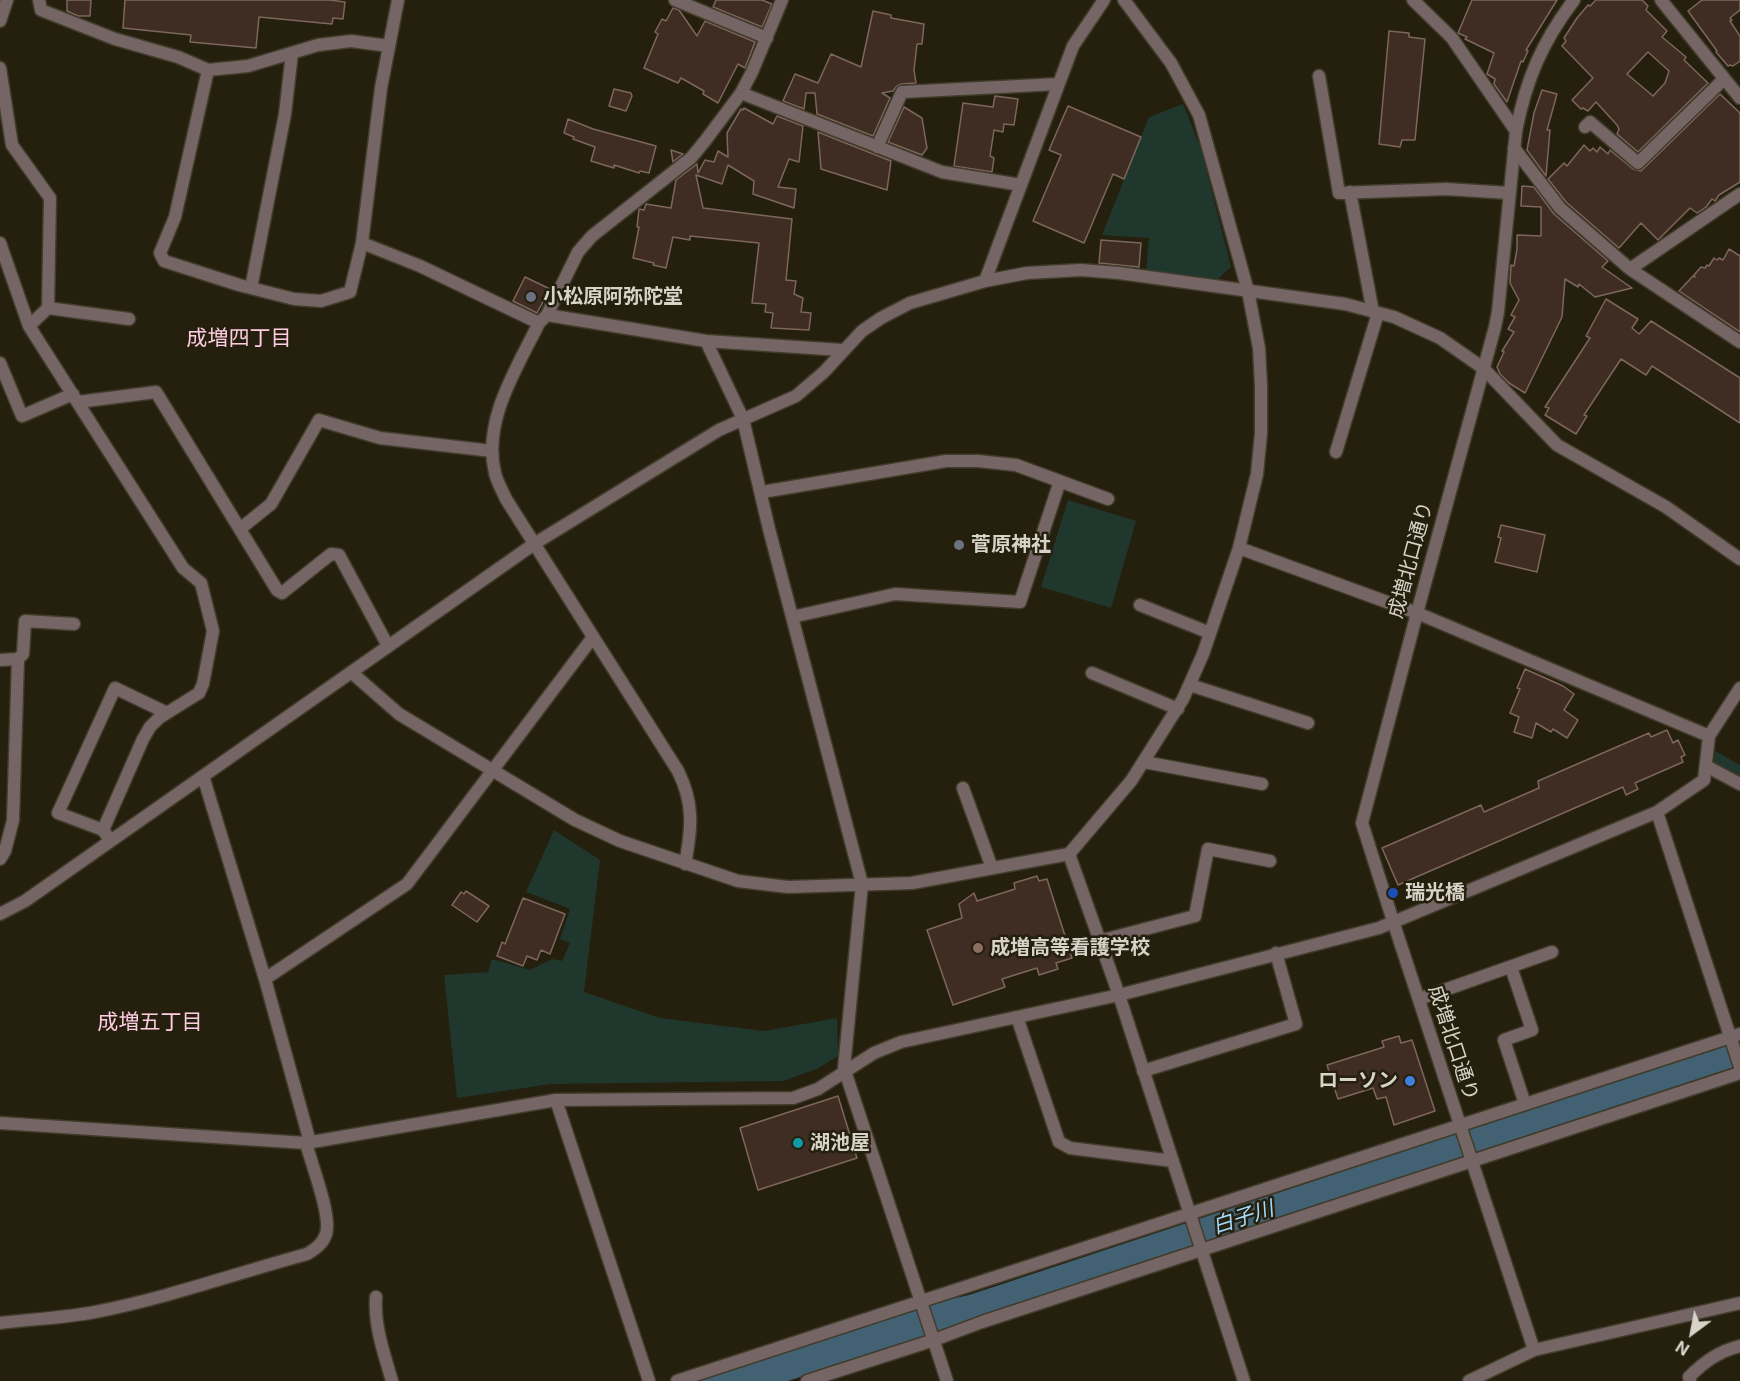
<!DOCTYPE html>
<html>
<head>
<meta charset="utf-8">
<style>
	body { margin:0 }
	#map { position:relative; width:1740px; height:1381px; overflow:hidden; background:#251f0d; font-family:Inter,sans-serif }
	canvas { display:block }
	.north { position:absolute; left:1662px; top:1303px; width:60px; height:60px; -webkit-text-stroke:4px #251f0d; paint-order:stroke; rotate:212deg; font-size:16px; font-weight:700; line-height:24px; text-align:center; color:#d7d3c8 }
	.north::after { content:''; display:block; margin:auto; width:21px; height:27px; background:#d7d3c8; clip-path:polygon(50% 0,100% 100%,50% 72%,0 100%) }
</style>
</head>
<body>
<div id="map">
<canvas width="1740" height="1381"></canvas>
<div class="north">N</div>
</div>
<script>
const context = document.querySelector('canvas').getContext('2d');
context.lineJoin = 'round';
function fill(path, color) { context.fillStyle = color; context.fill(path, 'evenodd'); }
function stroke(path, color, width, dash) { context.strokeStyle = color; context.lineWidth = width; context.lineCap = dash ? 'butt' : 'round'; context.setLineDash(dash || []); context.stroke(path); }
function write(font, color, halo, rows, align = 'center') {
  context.font = font + ' Inter,"Noto Sans JP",sans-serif'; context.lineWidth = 5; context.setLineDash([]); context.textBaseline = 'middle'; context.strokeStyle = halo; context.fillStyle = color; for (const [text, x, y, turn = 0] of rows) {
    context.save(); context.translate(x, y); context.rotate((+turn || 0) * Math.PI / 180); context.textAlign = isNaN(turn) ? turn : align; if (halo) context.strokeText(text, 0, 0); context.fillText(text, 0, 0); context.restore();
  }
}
const green = new Path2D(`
	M1183,104L1201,149L1231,267L1218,279L1146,270L1149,238L1102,235L1149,117Z
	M1068,500L1136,521L1111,608L1041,587Z
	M1715,751L1740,765V780L1714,765Z
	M554,830L600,860L584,992L660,1018L764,1031L837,1018L838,1056L817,1069L783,1081L551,1084L457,1098L444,975L488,972L492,959L530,970L552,959L562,961L570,943L560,939L570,909L526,892Z`);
const water = new Path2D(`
	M1740,1040V1065L976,1317L954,1327L788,1381H698L942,1301L969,1295Z`);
const building = new Path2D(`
	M67,0H91L90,16H78L67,11Z
	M125,0H330L345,2L343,19L333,18L332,24L259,17L256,48L190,42L191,35L123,28Z
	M716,0H762L772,4L762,27L713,7Z
	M1472,0H1557L1526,50L1528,51L1523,62L1521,61L1507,102L1494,84L1495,79L1487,74L1494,53L1465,39L1467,37L1458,33Z
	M1596,0H1642L1648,6L1646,10L1667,31L1662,37L1686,57L1684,60L1708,83L1638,152L1617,134L1619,129L1617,125L1596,102L1588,111L1583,108L1581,109L1572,100L1593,78L1562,46L1566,41L1564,38L1577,18L1588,5L1590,6ZM1648,52L1669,71L1665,83L1653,96L1627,74Z
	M1702,0H1740V10L1730,18L1732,20L1730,21L1740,36V61L1733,66L1730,65L1728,66L1716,52L1717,51L1688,11Z
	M673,8L679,10L697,36L705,21L755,42L745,68L738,64L718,103L703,94L704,91L681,78L678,83L644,68L658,34L655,32L662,19L666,21Z
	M873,11L891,15V18L924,24L922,44H917L914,70L916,83L901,84L897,86L893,91L882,93L890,98L873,136L817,114L815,93H806L804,109L783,101L795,74L818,83L831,54L861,67Z
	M1389,31L1409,33V37L1425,39L1415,140H1402L1400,147L1379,144Z
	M614,89L631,93L632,96L626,111L609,106Z
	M1542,90L1557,94L1547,130H1550L1546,176L1527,150L1534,113Z
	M1720,94L1740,113V182L1719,195L1715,201L1712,199L1706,207L1697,213L1690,208L1658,240L1641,223L1619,248L1566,202L1548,179L1564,163L1567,166L1584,145L1590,151L1593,148L1597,152L1600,147L1608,154L1610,150L1633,169L1641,171Z
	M995,96L1018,99L1014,125L1004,124L1003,132L994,130L990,156L994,158L992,172L954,166L963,103L993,107Z
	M1068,106L1141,137L1124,179L1113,174L1084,243L1033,221L1061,155L1049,150Z
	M904,107L922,118L927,148L922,155L888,142Z
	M744,108L773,124L777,116L803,126L799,162L789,159L778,187L796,189L794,208L753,194L754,181L728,165L722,184L696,175L703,208L792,219L786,280L796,281L794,294L803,298L801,312L811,313L809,330L771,328L773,313L765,312L766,304L752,303L759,243L690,236V240L673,237L666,268L653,265L654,263L633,258L639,227H637L639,209L644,210L646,204L671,208L676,180L697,164L698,173L705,160L714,162L718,151L728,157L727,133L741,109L743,110Z
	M568,119L593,129L656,146L649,173L640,171L639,173L614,165V168L591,161L595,147L573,139L574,137L564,133Z
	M818,132L891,161L887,190L821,169Z
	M671,150L683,154L673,162Z
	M1522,186L1534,187L1554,214L1608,261L1602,267L1632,288L1595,297L1579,284L1578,287L1565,279L1562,317L1525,393L1509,383L1500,374L1497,367L1504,352L1502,351L1514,332L1508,329L1515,317L1511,315L1519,300L1510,283L1511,265L1514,266L1517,249V235L1541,236V207L1521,206Z
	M1101,240L1141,243L1139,267L1099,263Z
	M1729,249L1740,256V332L1679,291L1693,276L1695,277L1694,275L1701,267L1705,268L1707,265L1709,266L1714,258L1717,260L1719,258L1723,260Z
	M525,277L550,289L537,313L513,301Z
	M1606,299L1638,319L1632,328L1639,334L1651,321L1740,378V423L1652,366L1646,375L1621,359L1584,415L1587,416L1576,434L1545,415L1549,408L1545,407L1590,338L1586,336Z
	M1501,525L1545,535L1537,572L1495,562L1501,538L1498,537Z
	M1525,669L1563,686L1574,694L1564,710L1578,720L1567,738L1553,729L1551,732L1536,723L1532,738L1514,732L1519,717L1510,713L1520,689L1517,688Z
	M1667,730L1673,743L1678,740L1685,755L1681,757L1683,762L1635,783L1638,789L1626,795L1623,787L1398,885L1382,848L1481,805L1484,812L1539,788L1538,781L1649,733L1651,737Z
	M1037,876L1039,881L1047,879L1072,958L1056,963L1058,969L1039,975L1037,968L1002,979L1005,987L953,1005L927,930L962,918L959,904L974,893L977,901L1015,889L1014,883Z
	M466,891L489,906L477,922L452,905L461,892L464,894Z
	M523,898L565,914L550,954L541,950L537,960L527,956L523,966L497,956L502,942L505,944Z
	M1399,1036L1401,1043L1412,1040L1435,1111L1394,1125L1386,1097L1377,1099L1373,1088L1338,1099L1327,1065L1384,1047L1382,1041Z
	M838,1096L857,1158L758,1190L740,1128Z`);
const minor = new Path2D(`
	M39,0L41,10L115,39L178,57L208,70L248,66L318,45L351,41L389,46
	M675,0L767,38
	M1413,0L1452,38L1516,131
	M1661,0L1740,98
	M0,21L7,0
	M0,68L12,145L50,198L48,308L29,326
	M208,70L175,217L160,253L164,261L239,285L294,299L321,301L350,292L362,243L381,88L398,0
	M1319,76L1339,193L1446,189L1509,193
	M741,93L942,172L1021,185
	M1585,127L1590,122L1638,163L1724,79
	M877,147L902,92L1058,84
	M1514,148L1560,208L1630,269L1740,194
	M1350,192L1373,312
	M0,243L29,326L183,568L201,583L213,631L203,684L199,693L159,718L150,727L143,739L103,830L110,840
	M362,243L420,266L539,323
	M1630,269L1740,342
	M251,288L285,114L292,53
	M48,308L129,319
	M547,315L706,341L842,350
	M706,341L743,419L769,529L862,884L844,1068L947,1381
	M0,363L22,416L73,394
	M78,402L156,392L277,590L282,593L331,554L339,555L388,646
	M1336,452L1378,313
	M762,492L946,461H978L1016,465L1108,499
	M240,529L271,504L319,420L380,438L492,451
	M1239,548L1417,613L1709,736
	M1140,605L1210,633
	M792,617L895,594L1020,602L1060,481
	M0,660L18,659
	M351,672L399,714L575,820L620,841L738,881L788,887L912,883L1069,854L1131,781L1183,699L1203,654L1239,548L1257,474L1261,433V386L1259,348L1248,291L1199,115L1171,63L1124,0
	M1092,673L1178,709
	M1190,685L1308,723
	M1144,762L1262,784
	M1706,766L1740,784
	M203,776L265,979L310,1142
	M963,788L992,868
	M1657,812L1740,1067
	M103,830L58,813L115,688L167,713
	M1069,854L1119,995L1244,1381
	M0,859L5,851L13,820L18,659L23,654L25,621L74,624
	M685,864C692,828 694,803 678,771L506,499C502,490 497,482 495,473C482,421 517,368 539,323L547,315L578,252L592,236L691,158L705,141L741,93L752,72L782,0
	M0,914L25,901L534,544L719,430L796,396L824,372L862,331L881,318L910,303L985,281L1027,273L1081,270L1119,273L1345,304L1394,317L1440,338L1483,368L1557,445L1666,507L1740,559
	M1099,941L1195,916L1208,849L1270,861
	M1511,967L1532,1030L1504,1040L1525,1104
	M265,979L407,884L593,637
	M1419,999L1552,952
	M1017,1017L1059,1142L1070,1148L1173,1161
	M1143,1071L1296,1024L1276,953
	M556,1100L649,1381
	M306,1143L556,1100L793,1098L818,1089L874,1053L901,1042L1119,995L1379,928L1657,812L1704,780L1709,736L1740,688
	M376,1297C374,1326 384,1353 392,1381
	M677,1381L1740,1034
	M807,1381L934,1340L982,1322L1740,1073
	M1690,1381L1689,1377C1704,1362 1719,1351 1740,1346`);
const tertiary = new Path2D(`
	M985,281L1073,46L1104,0
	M0,1123L306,1143C311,1163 332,1216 326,1234C323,1244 315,1249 307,1254C237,1273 167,1298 95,1312C64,1318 32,1319 0,1323
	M1534,1350L1393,921L1362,823L1417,613L1495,327L1498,312L1516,131C1526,80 1542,42 1574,0
	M1469,1381L1534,1350L1740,1303`);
const markers = [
	[531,297,6,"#6b7280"],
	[959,545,6,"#6b7280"],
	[1393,893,6,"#1a4fb4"],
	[978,948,6,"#8d6e63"],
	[1410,1081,6,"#3f7fe0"],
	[798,1143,6,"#0f9aa8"]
];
const poiNames = [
	["小松原阿弥陀堂",543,297],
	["菅原神社",971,545],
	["瑞光橋",1405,893],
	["成増高等看護学校",990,948],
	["ローソン",1398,1081,"right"],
	["湖池屋",810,1143]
];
const streetNames = [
	["成増北口通り",1411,560,-75],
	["成増北口通り",1453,1043,72]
];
const neighbourhoodNames = [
	["成増四丁目",239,339],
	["成増五丁目",150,1023]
];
const waterNames = [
	["白子川",1243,1218,-18]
];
fill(green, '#20372d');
fill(water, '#426173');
fill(building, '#3f2c23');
stroke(building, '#7d675d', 1.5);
stroke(minor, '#413c2b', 15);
stroke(tertiary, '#413c2b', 15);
stroke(minor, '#756564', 12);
stroke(tertiary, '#756564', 12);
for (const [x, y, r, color] of markers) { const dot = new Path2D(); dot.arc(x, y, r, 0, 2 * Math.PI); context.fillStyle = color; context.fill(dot); stroke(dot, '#251f0d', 2); }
write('bold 20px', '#d7d3c8', '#251f0d', poiNames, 'left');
write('20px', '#d7d3c8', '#251f0d', streetNames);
write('21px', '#fecde2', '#251f0d', neighbourhoodNames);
write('italic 21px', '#a2dbfe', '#251f0d', waterNames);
</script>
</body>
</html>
